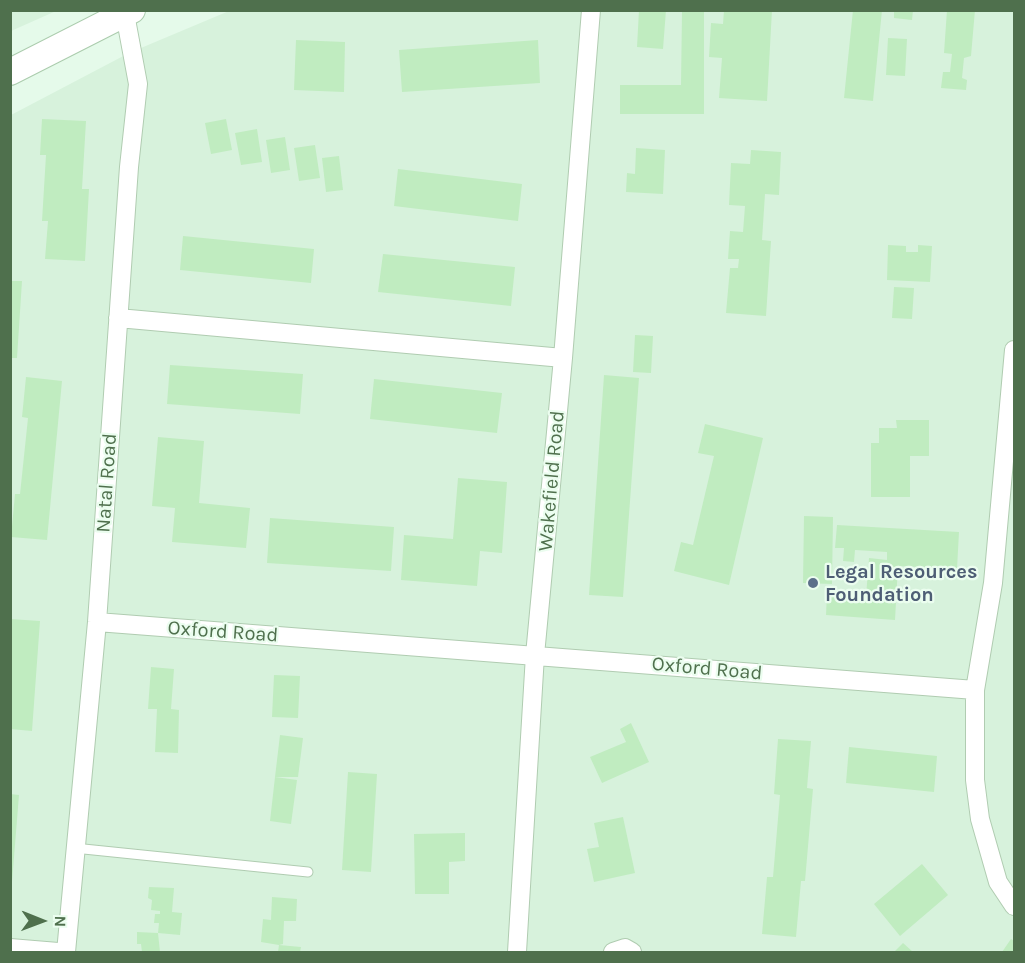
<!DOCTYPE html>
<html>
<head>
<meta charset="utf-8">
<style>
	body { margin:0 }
	#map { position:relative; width:1025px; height:963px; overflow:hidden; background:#e5faea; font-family:Karla,sans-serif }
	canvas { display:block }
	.frame { position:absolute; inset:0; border:12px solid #4f704d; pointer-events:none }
	.north { position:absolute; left:12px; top:891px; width:60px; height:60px; -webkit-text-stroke:4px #ebfdef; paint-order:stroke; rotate:91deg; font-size:16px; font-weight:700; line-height:24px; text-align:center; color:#4f704d }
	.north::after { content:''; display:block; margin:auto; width:21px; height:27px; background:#4f704d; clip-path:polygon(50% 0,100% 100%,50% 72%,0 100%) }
</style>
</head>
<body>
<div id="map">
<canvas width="1025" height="963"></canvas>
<div class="frame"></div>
<div class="north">N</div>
</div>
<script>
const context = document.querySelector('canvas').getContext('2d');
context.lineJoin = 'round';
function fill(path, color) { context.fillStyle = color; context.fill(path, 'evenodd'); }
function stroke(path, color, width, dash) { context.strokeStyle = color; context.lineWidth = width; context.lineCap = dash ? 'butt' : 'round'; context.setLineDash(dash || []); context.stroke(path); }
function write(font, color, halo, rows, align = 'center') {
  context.font = font + ' Karla,sans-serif'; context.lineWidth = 4.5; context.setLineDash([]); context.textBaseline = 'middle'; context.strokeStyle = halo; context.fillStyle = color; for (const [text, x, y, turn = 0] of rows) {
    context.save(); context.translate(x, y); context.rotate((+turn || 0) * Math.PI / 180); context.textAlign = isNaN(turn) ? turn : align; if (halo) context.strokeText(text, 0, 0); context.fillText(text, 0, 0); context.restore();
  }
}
const residential = new Path2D(`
	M11,10H56V11L11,31Z
	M229,11H1014V952H11V115L129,53Z`);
const building = new Path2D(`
	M639,10H666L663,49L637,47Z
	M704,10V114H620V85H681L682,11Z
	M724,10H772L767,101L719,98L722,58L709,57L711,23L723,24Z
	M853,10H882L873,101L844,98Z
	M894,10H913L912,20L894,18Z
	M947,10H975L971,56L964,58L962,78L967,80L966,90L941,88L943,72H950L952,54L944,53Z
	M888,38L907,39L905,76L886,75Z
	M296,40L345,42L344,92L294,90Z
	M538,40L540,83L402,92L399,50Z
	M42,119L86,121L82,189H89L85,261L45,259L48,221H42L46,155H40Z
	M226,119L232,150L211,154L205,123Z
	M257,129L262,162L241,165L235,133Z
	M285,137L290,170L271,173L266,140Z
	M315,145L320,178L299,181L294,148Z
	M636,148L665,150L663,194L626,192L627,173L635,174Z
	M751,150L781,152L779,195L765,194L762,240L771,241L766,316L726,313L730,268H738L739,259H728L730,231L743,232L745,206L729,205L731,163L750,164Z
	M339,156L343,190L326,192L322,158Z
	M398,169L522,184L518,221L394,206Z
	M183,236L314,249L311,283L180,270Z
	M888,245L906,246V252H918V245L932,246L930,282L887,280Z
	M383,254L515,267L511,306L378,292Z
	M10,281H22L17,358H10Z
	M894,287L914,288L912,319L892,318Z
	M635,335L653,336L651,373L633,372Z
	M170,365L303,374L300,414L167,404Z
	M604,375L639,378L623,597L589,595Z
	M26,377L62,381L47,540L11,537L15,494H20L28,418L22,417Z
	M374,379L502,393L497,433L370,419Z
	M896,420H929V456H910V497H871V443H879V428H897Z
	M705,424L763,438L729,585L674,571L681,542L693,545L714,456L698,453Z
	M158,437L204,441L199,503L250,508L246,548L172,542L175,508L152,506Z
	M458,478L507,482L502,553L480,551L477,586L401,580L404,535L453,539Z
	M804,516L833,517L832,584L803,583Z
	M270,518L394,527L391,571L267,563Z
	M837,525L959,532L957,569L898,566L895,620L826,615L827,593L866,596L869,558L887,560V552L855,550L854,562L843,561L844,548H835Z
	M10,619L40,621L32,731L10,729Z
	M151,667L174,669L171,709L179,710L178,753L155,752L157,709H148Z
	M274,675L300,676L298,718L272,717Z
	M631,723L649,762L602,783L590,757L626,742L620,729Z
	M280,735L303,738L298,777H275Z
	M778,739L811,741L807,788L813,789L805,881H801L796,937L762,934L767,877H773L780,795L774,794Z
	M849,747L937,756L934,792L846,783Z
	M348,772L377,774L371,872L342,870Z
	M275,777L297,780L291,824L270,821Z
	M10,794L19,795L12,882L10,881Z
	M623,817L635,873L594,882L587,849L599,847L594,823Z
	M465,833V861L449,862V894H415L414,834Z
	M922,864L948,895L900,936L874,904Z
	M149,887L174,888L172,912L182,913L180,935L158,933L160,952H142L141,944H137V932L158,933L159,923H154L155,914H160V911L151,910L152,900L148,898Z
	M272,897L297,899L296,921H284L283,944L279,945L301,947L300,952H278L279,945L261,942L263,919L271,920Z
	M1011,939L1014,941V952H1002Z
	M903,943L913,952H894Z`);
const lane = new Path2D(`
	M74,848L308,872`);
const street = new Path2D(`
	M118,318L563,358
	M1014,350L993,583L975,690V780L980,819L998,882L1014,906
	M97,622L975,690
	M10,948L58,952
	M66,952L97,622L129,167L138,84L125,14
	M517,952L535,655L563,358L591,10
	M613,952L625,948L632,952`);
const secondary = new Path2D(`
	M10,72L132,10`);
const markers = [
	[813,583,6,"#5c6f8a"]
];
const streetNames = [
	["Wakefield Road",552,481,-85],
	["Natal Road",107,483,-86],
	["Oxford Road",223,632,4],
	["Oxford Road",707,669,5]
];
const serviceNames = [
	["Legal Resources",825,572],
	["Foundation",825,595]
];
fill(residential, '#d7f2dc');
fill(building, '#c0ecc0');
stroke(lane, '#b0ccb1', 11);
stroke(street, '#b0ccb1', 20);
stroke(secondary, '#abccad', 28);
stroke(lane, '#fff', 9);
stroke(street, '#fff', 18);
stroke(secondary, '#fff', 26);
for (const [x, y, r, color] of markers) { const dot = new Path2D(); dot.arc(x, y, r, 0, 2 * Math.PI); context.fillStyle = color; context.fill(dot); stroke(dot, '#ebfdef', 2); }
write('20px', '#4f704d', '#ebfdef', streetNames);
write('bold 20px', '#4e5e75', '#ebfdef', serviceNames, 'left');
</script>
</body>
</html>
